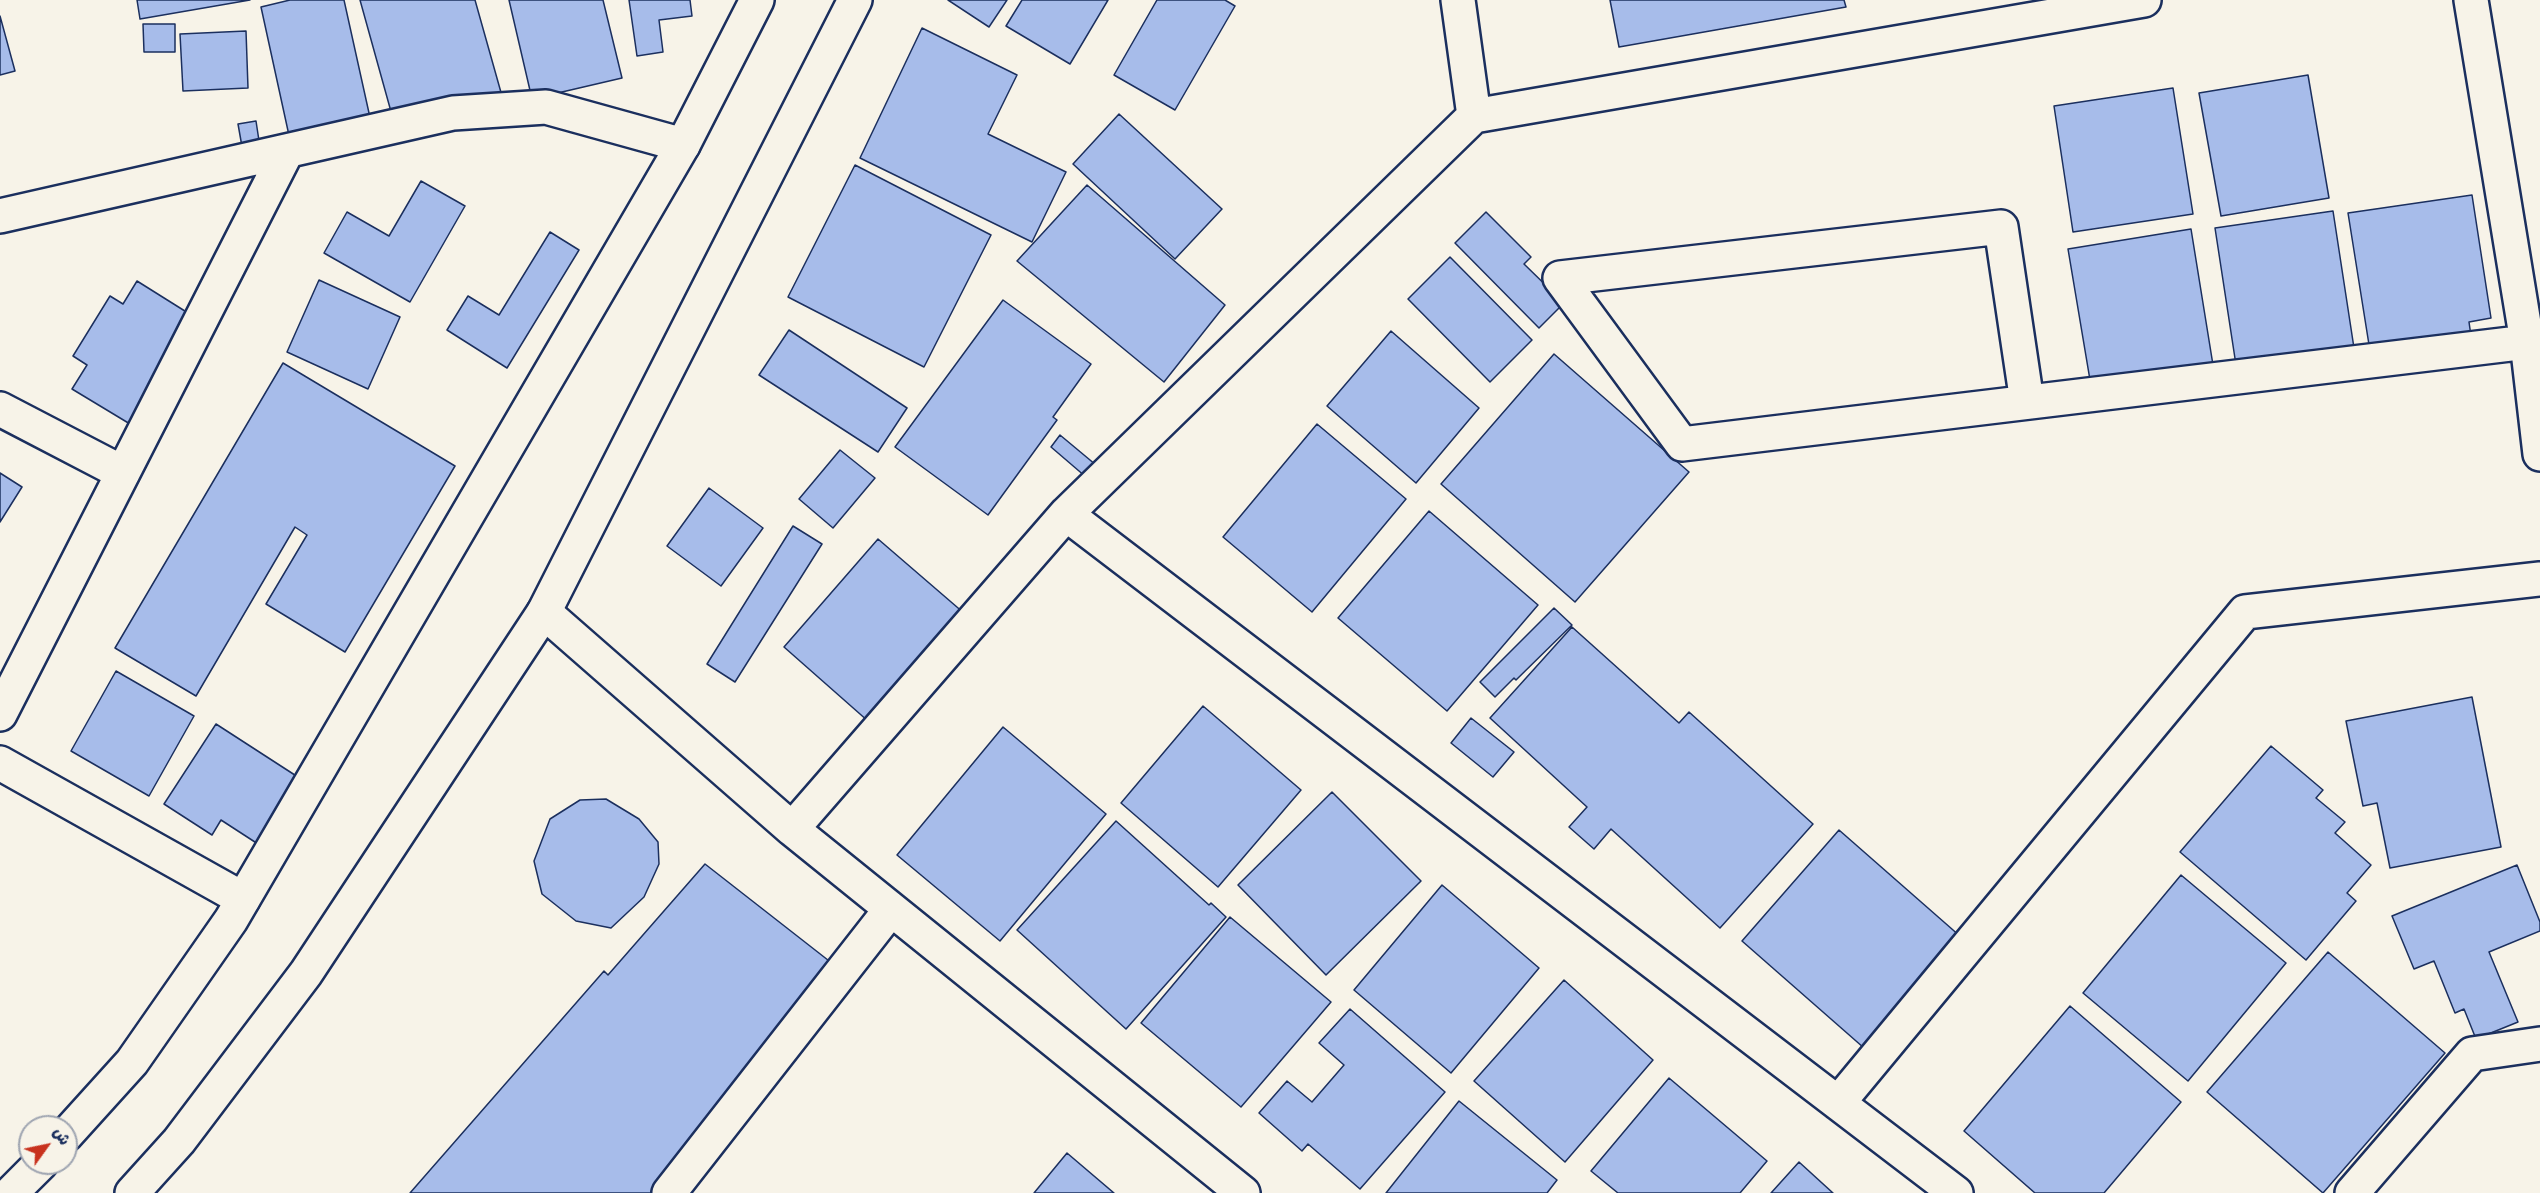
<!DOCTYPE html>
<html>
<head>
<meta charset="utf-8">
<style>
	body { margin:0 }
	#map { position:relative; width:2540px; height:1193px; overflow:hidden; background:#f7f3e8; font-family:"Comic Neue","Playpen Sans Arabic",sans-serif }
	canvas { display:block }
	.north { position:absolute; left:18px; top:1115px; width:60px; height:60px; box-sizing:border-box; background:#f7f3e8; border:2px solid #9fa5b1; border-radius:50%; rotate:57deg; font-size:16px; font-weight:700; line-height:24px; text-align:center; color:#1b2f5e }
	.north::after { content:''; display:block; margin:auto; width:21px; height:27px; background:#c8321e; clip-path:polygon(50% 0,100% 100%,50% 72%,0 100%) }
</style>
</head>
<body>
<div id="map">
<canvas width="2540" height="1193"></canvas>
<div class="north">ش</div>
</div>
<script>
const context = document.querySelector('canvas').getContext('2d');
context.lineJoin = 'round';
function fill(path, color) { context.fillStyle = color; context.fill(path, 'evenodd'); }
function stroke(path, color, width, dash) { context.strokeStyle = color; context.lineWidth = width; context.lineCap = dash ? 'butt' : 'round'; context.setLineDash(dash || []); context.stroke(path); }
const building = new Path2D(`
	M137,0H250L140,19Z
	M290,0H344L371,122L290,140L261,7Z
	M360,0H475L502,96L395,126Z
	M509,0H603L622,78L532,99Z
	M629,0H690L692,16L659,20L663,52L637,56Z
	M948,0H1007L989,27Z
	M1022,0H1108L1070,64L1006,26Z
	M1157,0H1225L1235,6L1175,110L1114,75Z
	M1610,0H1844L1846,7L1619,47Z
	M0,16L15,71L0,75Z
	M143,24H175V52H144Z
	M922,28L1017,75L988,134L1066,172L1032,242L860,158Z
	M246,31L248,88L183,91L180,34Z
	M2308,75L2329,198L2221,216L2199,93Z
	M2173,88L2193,214L2073,232L2054,106Z
	M1119,114L1222,209L1175,259L1073,164Z
	M256,121L261,154L244,158L238,124Z
	M855,165L991,235L924,367L788,297Z
	M421,181L465,206L410,302L324,253L347,212L389,236Z
	M1087,185L1225,305L1164,382L1017,261Z
	M2472,195L2491,318L2469,322L2471,336L2370,351L2348,213Z
	M2333,211L2354,348L2236,365L2215,228Z
	M1486,212L1531,257L1524,264L1564,303L1539,328L1455,243Z
	M2191,229L2213,365L2091,386L2068,249Z
	M550,232L579,250L507,368L447,330L468,296L499,315Z
	M1450,257L1532,340L1490,382L1408,299Z
	M319,280L400,317L368,389L287,352Z
	M137,281L196,318L130,424L72,389L87,365L73,356L110,296L123,304Z
	M1003,300L1091,364L1053,417L1057,420L988,515L895,447Z
	M789,330L907,408L878,452L759,375Z
	M1391,331L1479,408L1416,483L1327,406Z
	M1554,354L1689,472L1575,602L1441,484Z
	M283,363L455,466L345,652L266,604L307,535L295,527L196,696L115,648Z
	M1317,424L1406,499L1312,612L1223,537Z
	M1060,435L1096,465L1086,477L1051,447Z
	M840,450L875,478L833,528L799,499Z
	M0,473L22,487L0,522Z
	M709,488L763,528L721,586L667,546Z
	M1429,511L1538,605L1447,711L1338,618Z
	M793,526L822,544L735,682L707,664Z
	M878,539L972,620L877,729L784,647Z
	M1554,608L1572,625L1516,680L1514,678L1495,697L1480,682Z
	M1572,627L1679,723L1689,712L1813,824L1720,928L1611,829L1594,849L1569,827L1587,807L1490,718Z
	M116,671L194,716L149,796L71,751Z
	M2472,697L2501,847L2390,868L2377,803L2363,806L2346,721Z
	M1203,706L1301,790L1218,887L1121,803Z
	M1471,718L1514,752L1493,777L1451,743Z
	M216,724L301,779L258,844L221,820L212,835L164,804Z
	M1003,727L1106,814L1000,941L897,855Z
	M2271,746L2323,790L2316,798L2345,822L2335,833L2371,865L2347,893L2356,901L2306,960L2180,852Z
	M1332,792L1421,881L1326,975L1238,885Z
	M606,799L639,819L658,842L659,864L644,897L611,928L576,921L542,894L534,861L550,819L580,800Z
	M1116,821L1209,905L1211,903L1226,917L1126,1029L1017,930Z
	M1839,830L1969,944L1872,1055L1742,941Z
	M705,864L833,964L657,1193H410L604,971L608,975Z
	M2517,865L2540,922V931L2489,952L2518,1022L2476,1039L2464,1009L2455,1013L2434,961L2414,969L2392,916Z
	M2181,875L2286,963L2188,1081L2083,993Z
	M1442,885L1539,968L1451,1073L1354,990Z
	M1230,917L1331,1002L1241,1107L1141,1023Z
	M2328,952L2445,1053L2323,1193L2207,1092Z
	M1564,980L1653,1060L1565,1162L1474,1081Z
	M2070,1006L2181,1102L2104,1193H2035L1964,1131Z
	M1350,1009L1445,1092L1360,1189L1308,1144L1302,1151L1259,1113L1287,1081L1312,1102L1344,1065L1319,1043Z
	M1669,1078L1767,1161L1740,1193H1618L1591,1171Z
	M1459,1101L1557,1180L1547,1193H1386Z
	M1067,1153L1114,1193H1034Z
	M1799,1162L1833,1193H1771Z`);
const street = new Path2D(`
	M1458,0L1474,116
	M0,216L453,113L546,107L683,145
	M2527,342L2540,454
	M2027,402L2001,227L1560,278L1682,444L2527,342L2471,0
	M0,409L123,473
	M1066,514L1956,1193
	M544,612L792,829L1243,1193
	M0,714L287,151
	M0,763L243,899
	M792,829L1066,514L1474,116L2144,0
	M1838,1103L2245,612L2540,579
	M669,1193L891,909
	M2352,1193L2472,1054L2540,1044`);
const secondary = new Path2D(`
	M66,1135L132,1062L231,920L683,145L757,0
	M11,1193L41,1163
	M132,1193L179,1141L306,973L544,612L855,0`);
fill(building, '#a7bcea');
stroke(building, '#1b2f5e', 1.5);
stroke(street, '#1b2f5e', 38);
stroke(secondary, '#1b2f5e', 38);
stroke(street, '#f7f3e8', 33);
stroke(secondary, '#f7f3e8', 33);
</script>
</body>
</html>
